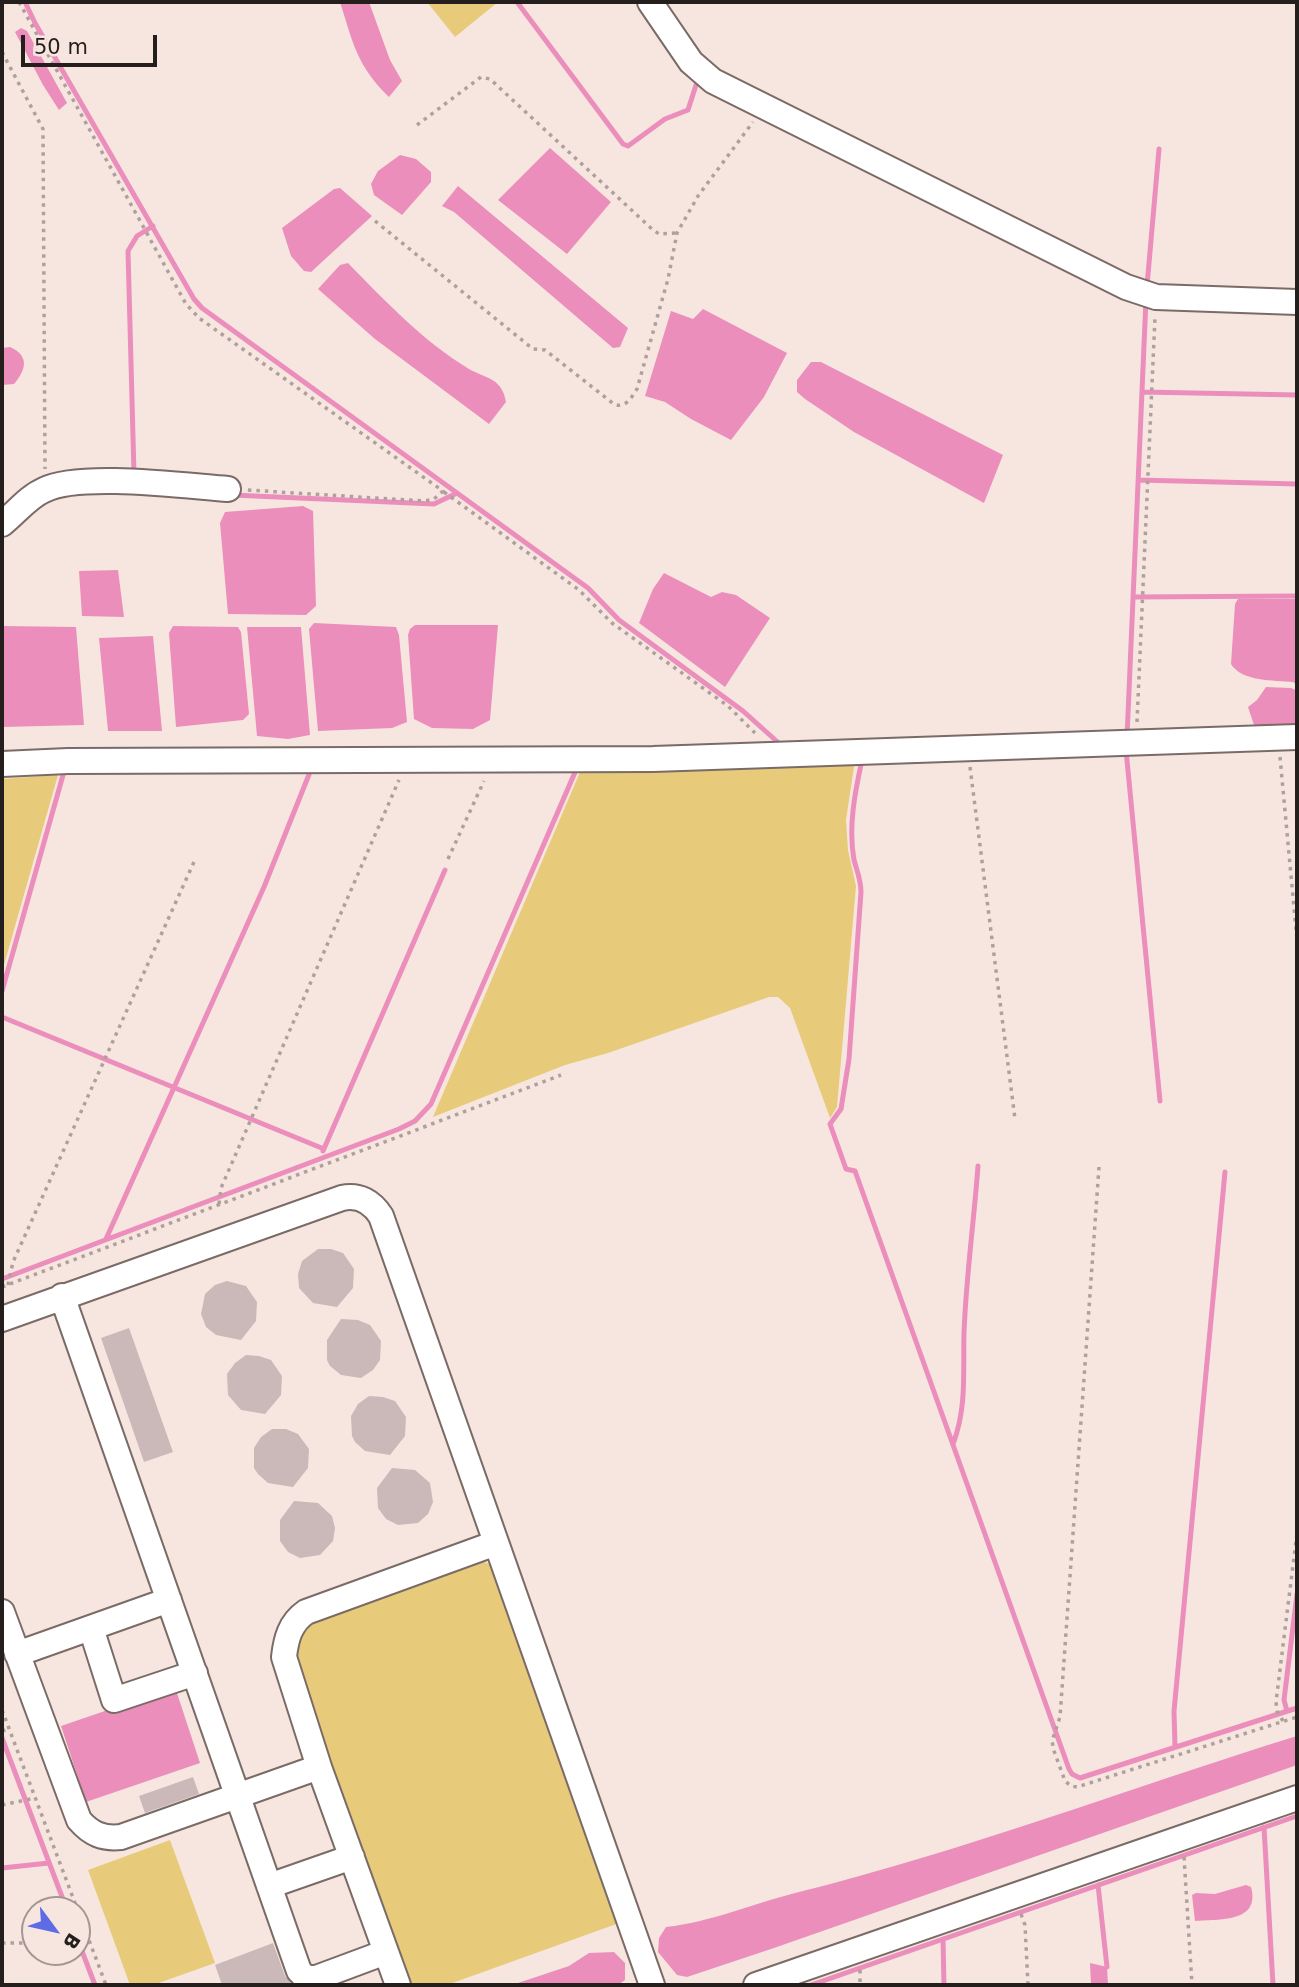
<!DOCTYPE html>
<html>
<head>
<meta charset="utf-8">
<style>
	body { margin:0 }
	#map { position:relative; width:1299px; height:1987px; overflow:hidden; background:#f7e6e0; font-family:"DejaVu Sans",sans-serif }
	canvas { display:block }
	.frame { position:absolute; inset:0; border:4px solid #241e1c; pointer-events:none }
	.north { position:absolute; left:21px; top:1896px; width:70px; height:70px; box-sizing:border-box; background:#f7e6e0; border:2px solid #a39692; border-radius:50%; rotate:123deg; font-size:19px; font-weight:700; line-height:28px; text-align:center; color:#241e1c }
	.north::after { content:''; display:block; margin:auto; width:24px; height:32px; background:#5d6ce4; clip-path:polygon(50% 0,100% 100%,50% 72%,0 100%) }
	.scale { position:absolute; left:21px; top:35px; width:136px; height:32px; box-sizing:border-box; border:4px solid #241e1c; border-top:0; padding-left:9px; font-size:21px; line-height:24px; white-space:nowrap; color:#241e1c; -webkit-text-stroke:5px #f7e6e0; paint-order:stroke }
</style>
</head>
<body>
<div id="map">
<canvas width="1299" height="1987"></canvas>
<div class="frame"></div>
<div class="north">B</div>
<div class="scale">50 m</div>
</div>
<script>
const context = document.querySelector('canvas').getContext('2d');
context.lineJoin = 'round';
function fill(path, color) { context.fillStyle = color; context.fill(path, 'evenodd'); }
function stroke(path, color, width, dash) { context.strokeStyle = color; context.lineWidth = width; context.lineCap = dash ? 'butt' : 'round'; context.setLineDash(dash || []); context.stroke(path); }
const green = new Path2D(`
	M427,2H498L455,37Z
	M855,760L846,820L848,850L856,886L837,1107L830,1118L790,1008L778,997H769L608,1053L565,1065L433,1117L583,765Z
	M58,775L2,972V779Z
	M481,1561L490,1564L497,1571L622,1922L447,1985H408L295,1664L297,1637L312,1619Z
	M170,1840L215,1963L153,1985H130L88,1870Z`);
const water = new Path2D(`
	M340,2H369L390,60L402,81L389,97C357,66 353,43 340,2Z
	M21,28L27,31L67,103L59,110L43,85L15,32Z
	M550,148L611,202L567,254L498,200Z
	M400,155L416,159L431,172V182L402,215L374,195L371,184L378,171Z
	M458,186L628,328L620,347L613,348L454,212L442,206Z
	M340,188L372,216L311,272L304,271L291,256L282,228L334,189Z
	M348,263C385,301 423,341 469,369C487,379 502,378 506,402L489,424L375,339L318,289L340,265Z
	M703,309L787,353L764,397L731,440L691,419L665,402L645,396L671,311L693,319Z
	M10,347C30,356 26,370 14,384L2,385V348Z
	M811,362H821L1003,455L984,503L854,432L805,399L797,392V380Z
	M303,506L313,511L316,606L306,615L228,614L220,523L225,512Z
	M118,570L124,617L82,616L79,571Z
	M664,573L711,597L722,592L736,595L770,618L725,687L639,623L653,589Z
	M1238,599H1297V685L1293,682C1274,680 1242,682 1231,664L1235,604Z
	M314,623L396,627L399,635L407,722L392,728L318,731L309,629Z
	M415,625H498L490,720L473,729L432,728L414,719L408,635L410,629Z
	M2,626L76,627L84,725L2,727Z
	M173,626L238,627L241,632L249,714L243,720L176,727L169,633Z
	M247,627H301L310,735L288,739L257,736Z
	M153,636L162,731H108L99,638Z
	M1266,687L1291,688L1296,690V725L1259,730L1254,725L1248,707L1257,700Z
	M175,1687L200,1763L86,1802L61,1726Z
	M1297,1736V1765L774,1948L687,1977L677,1975L658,1952L659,1938L666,1927C711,1922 752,1904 795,1893C965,1851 1129,1788 1297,1736Z
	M1246,1885L1251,1887C1261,1923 1218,1919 1195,1921L1192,1895L1196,1893L1215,1894Z
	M614,1952L625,1963V1980L618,1985H512L569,1966L589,1953Z
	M1090,1963L1107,1967L1108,1985H1091Z`);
const stream = new Path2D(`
	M25,2L35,23L194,299L202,308L588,588L619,620L743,711L782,746
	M517,2L623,144L628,146L665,119L688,110L696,85
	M1147,286L1159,149
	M1142,392L1297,395
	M134,474L128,251L137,236L153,226
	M1138,480L1297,484
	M232,495L434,504L457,493
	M1133,597L1297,596
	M1127,737L1146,299
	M1126,750L1160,1101
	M864,760H862C855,792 848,827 854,860C857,871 861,880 861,892L849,1059L841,1109L830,1124L846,1169L855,1171L1069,1769L1072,1774L1080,1778L1297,1708
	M2,991L65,768
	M2,1017L324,1149
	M323,1151L445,870
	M106,1239L264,887L312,767
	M2,1279L399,1129L415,1121L431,1104L576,770L573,768
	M953,1444C967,1408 963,1371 964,1333C966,1277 974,1221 978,1166
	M1287,1711L1284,1700L1297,1594
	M2,1738L67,1910
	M1175,1747L1174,1711L1225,1172
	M1264,1827L1273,1985
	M2,1868L49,1863
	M1098,1885L1107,1967
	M77,1938L95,1985
	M943,1939L944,1985
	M811,1985L1297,1816`);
const building = new Path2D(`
	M318,1249H331L343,1253L354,1269L353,1288L337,1307L313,1303L299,1288L298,1274L302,1261Z
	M227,1281L246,1286L257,1302L256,1321L241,1340L216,1335L206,1327L201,1314L205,1294L215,1285Z
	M341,1319L358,1320L370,1325L381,1341L380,1360L373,1370L361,1378L341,1375L330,1366L327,1360V1340Z
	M129,1328L173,1452L144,1462L101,1338Z
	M246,1355L259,1356L271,1360L282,1376L281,1395L265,1414L241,1410L228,1395L227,1374L235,1363Z
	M369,1396L383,1397L395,1401L406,1417L405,1436L390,1455L365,1451L355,1442L352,1436L351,1416L358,1404Z
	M272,1429H286L298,1434L309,1449L308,1468L293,1487L268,1483L258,1474L254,1468V1448L261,1437Z
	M392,1468L415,1470L430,1483L433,1502L428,1514L418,1523L398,1525L386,1519L378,1508L377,1488Z
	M294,1501L318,1503L332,1516L335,1528L333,1541L320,1555L300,1558L288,1552L280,1541V1520Z
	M193,1777L199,1794L145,1813L139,1796Z
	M273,1943L285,1976L292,1985H222L215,1965Z`);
const path = new Path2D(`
	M19,2L186,304L199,318L443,491L434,499L424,501L247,490
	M2,52L43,129L45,469
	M417,125L481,77L490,79L652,229L659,234L677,233
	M375,221L533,349L545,350L615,405C627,407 631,398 637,389L668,279L677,233L698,196L753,122
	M444,492L579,590L612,623L728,706L755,733
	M1137,722L1155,317
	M1280,757L1297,940
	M970,767L1015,1119
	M448,859L484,781
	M1099,1167L1060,1717L1052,1741L1054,1751L1065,1781L1071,1786L1077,1787L1297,1717
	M219,1204L221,1188L399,780
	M8,1285L13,1262L194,862
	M2,1287L561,1075
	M2,1710L106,1985
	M1283,1721L1277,1711L1276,1702L1297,1533
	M2,1731L9,1729
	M2,1805L35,1798
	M1184,1857L1192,1985
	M1021,1914L1025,1925L1028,1985
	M77,1940L88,1937
	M2,1943H35
	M860,1970V1985`);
const minor = new Path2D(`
	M650,2L691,62L713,81L1126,287L1156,297L1297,302
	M2,524C16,513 28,497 44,490C79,472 186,486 228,489
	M2,764L68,761L653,759L1297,737
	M62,1296L299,1971L306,1978H316L386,1952
	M2,1319L342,1198C359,1194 372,1202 381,1216L652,1985
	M2,1612L79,1820C91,1834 103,1839 121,1837L319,1767L398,1985
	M91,1628L114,1700L195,1673
	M17,1654L169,1600
	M319,1767L284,1657C286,1639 290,1623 306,1612L496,1543
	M269,1886L352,1857
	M756,1985L1297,1798`);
fill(green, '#e7cb7a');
fill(water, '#eb8ebb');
stroke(stream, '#eb8ebb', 5);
fill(building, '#cbb8b9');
stroke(minor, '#7a6b66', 28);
stroke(path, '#aea09c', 3.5, [3.5, 5]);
stroke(minor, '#fff', 24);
</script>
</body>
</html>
